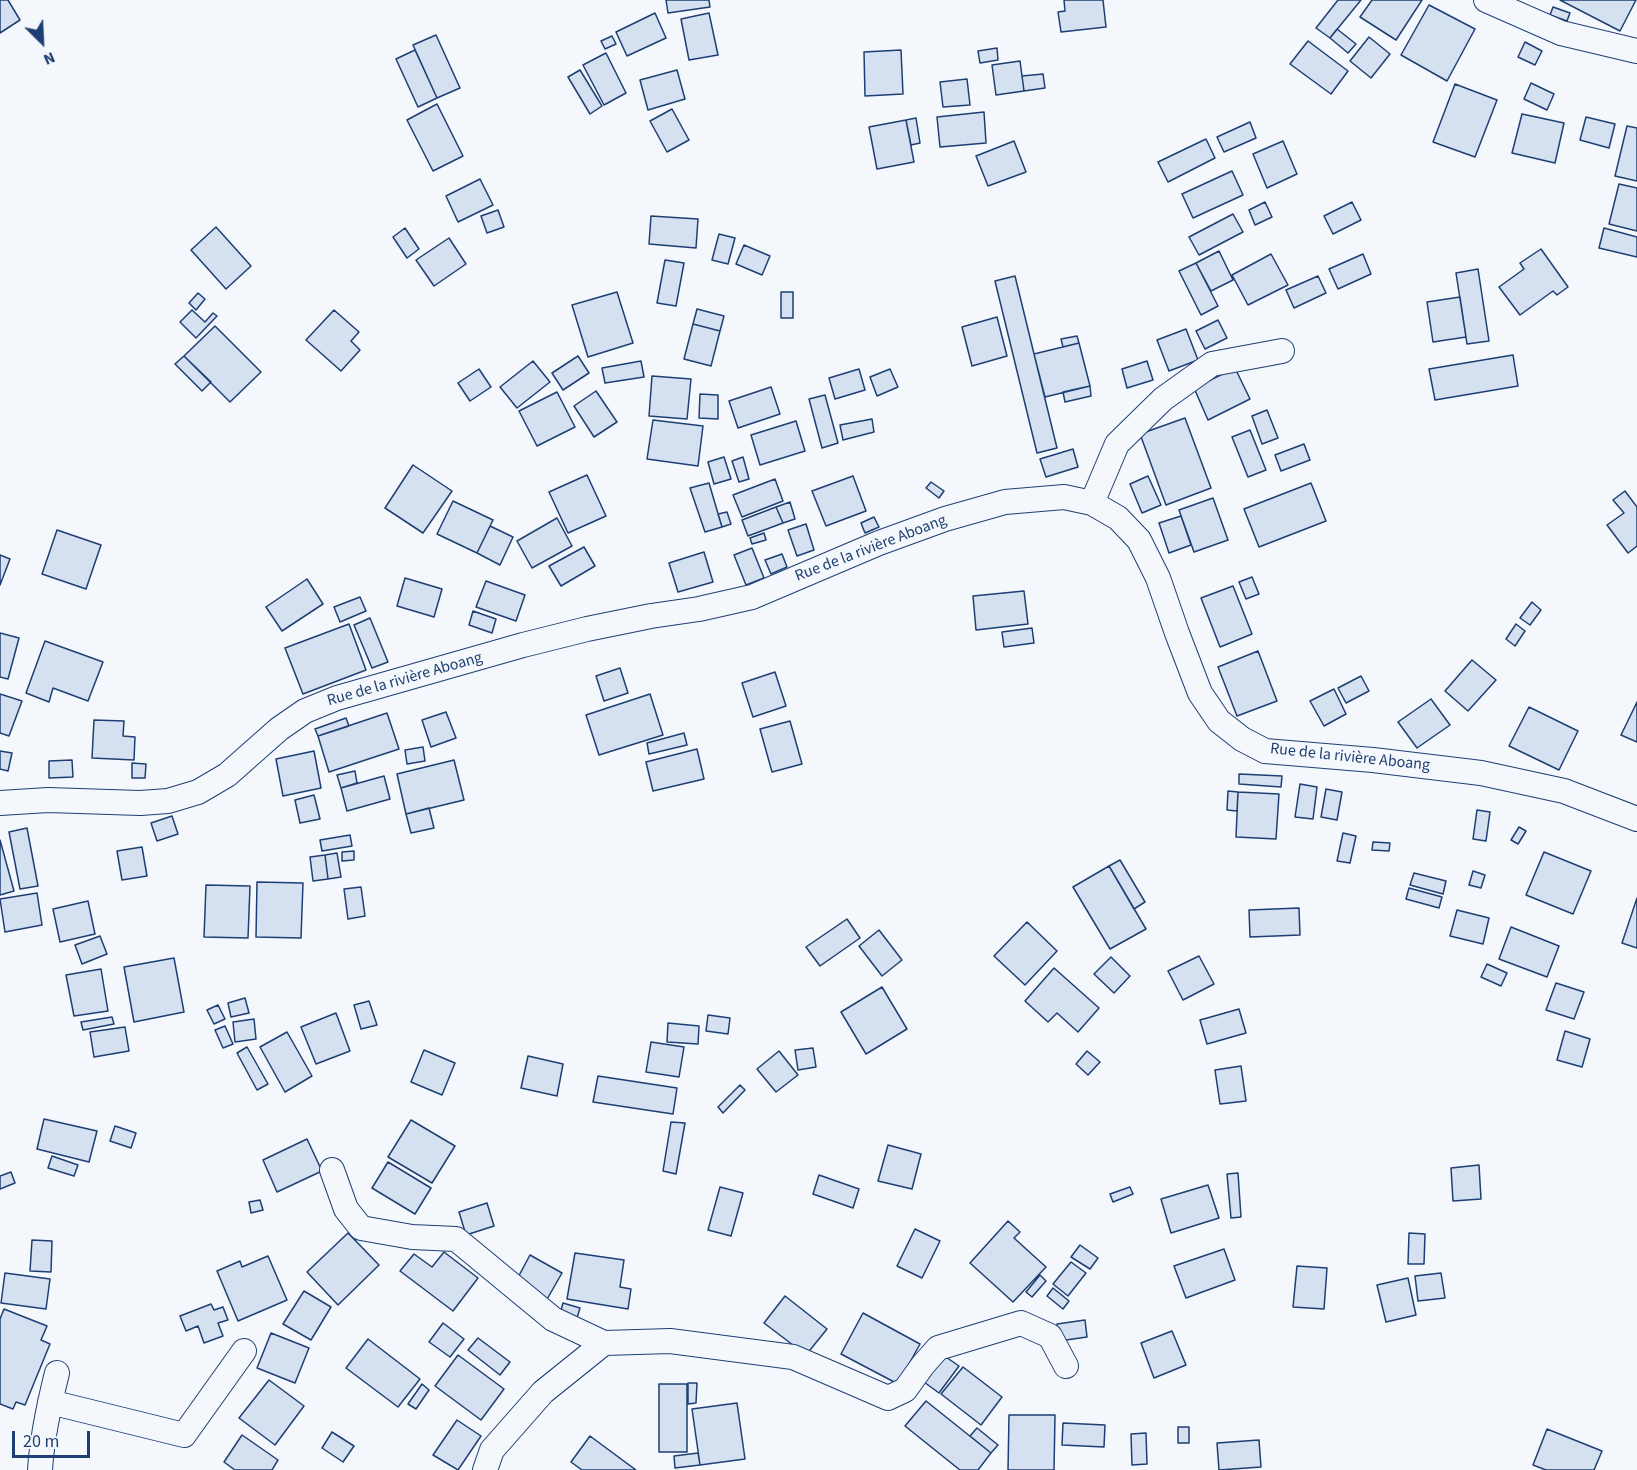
<!DOCTYPE html>
<html>
<head>
<meta charset="utf-8">
<style>
	body { margin:0 }
	#map { position:relative; width:1637px; height:1470px; overflow:hidden; background:#f4f7fb; font-family:"Source Sans 3",sans-serif }
	canvas { display:block }
	.north { position:absolute; left:12px; top:12px; width:60px; height:60px; -webkit-text-stroke:4px #f4f7fb; paint-order:stroke; rotate:156deg; font-size:16px; font-weight:700; line-height:24px; text-align:center; color:#1d3f73 }
	.north::after { content:''; display:block; margin:auto; width:21px; height:27px; background:#1d3f73; clip-path:polygon(50% 0,100% 100%,50% 72%,0 100%) }
	.scale { position:absolute; left:12px; top:1431px; width:78px; height:27px; box-sizing:border-box; border:3px solid #1d3f73; border-top:0; padding-left:8px; font-size:18px; line-height:21px; white-space:nowrap; color:#1d3f73; -webkit-text-stroke:4px #f4f7fb; paint-order:stroke }
</style>
</head>
<body>
<div id="map">
<canvas width="1637" height="1470"></canvas>
<div class="north">N</div>
<div class="scale">20 m</div>
</div>
<script>
const context = document.querySelector('canvas').getContext('2d');
context.lineJoin = 'round';
function fill(path, color) { context.fillStyle = color; context.fill(path, 'evenodd'); }
function stroke(path, color, width, dash) { context.strokeStyle = color; context.lineWidth = width; context.lineCap = dash ? 'butt' : 'round'; context.setLineDash(dash || []); context.stroke(path); }
function write(font, color, halo, rows, align = 'center') {
  context.font = font + ' "Source Sans 3",sans-serif'; context.lineWidth = 4.5; context.setLineDash([]); context.textBaseline = 'middle'; context.strokeStyle = halo; context.fillStyle = color; for (const [text, x, y, turn = 0] of rows) {
    context.save(); context.translate(x, y); context.rotate((+turn || 0) * Math.PI / 180); context.textAlign = isNaN(turn) ? turn : align; if (halo) context.strokeText(text, 0, 0); context.fillText(text, 0, 0); context.restore();
  }
}
const building = new Path2D(`
	M0,0H8L20,20L0,33Z
	M666,0H709L710,7L668,13Z
	M1064,0H1103L1106,27L1061,32L1058,12L1065,11Z
	M1338,0H1361L1330,38L1316,28Z
	M1372,0H1422L1396,40L1360,17Z
	M1560,0H1636L1620,31Z
	M1429,5L1475,29L1447,81L1401,55Z
	M1553,7L1570,13L1567,21L1550,15Z
	M655,13L666,38L627,56L616,32Z
	M709,13L718,55L689,60L681,19Z
	M1337,29L1356,44L1348,53L1330,38Z
	M436,35L460,88L437,98L413,45Z
	M612,36L616,44L605,49L601,41Z
	M1369,37L1390,54L1371,78L1350,61Z
	M1308,41L1348,71L1331,94L1290,64Z
	M1525,42L1542,51L1535,65L1518,57Z
	M997,48L998,60L980,63L978,51Z
	M415,50L437,98L418,107L396,59Z
	M901,50L903,94L865,96L864,52Z
	M606,53L626,93L604,105L583,65Z
	M1020,61L1024,91L996,95L992,65Z
	M580,70L602,106L590,114L568,77Z
	M677,70L685,99L648,110L640,80Z
	M1043,74L1045,88L1024,91L1022,76Z
	M967,79L970,105L943,107L940,82Z
	M1531,83L1554,94L1547,110L1524,99Z
	M1455,84L1497,100L1475,157L1433,142Z
	M437,104L463,156L433,171L407,120Z
	M672,109L689,140L667,152L650,121Z
	M984,112L986,143L940,147L937,117Z
	M1522,114L1564,123L1555,163L1512,153Z
	M1586,117L1615,124L1609,148L1580,140Z
	M916,118L920,143L911,145L906,120Z
	M906,120L914,162L877,169L869,127Z
	M1250,122L1256,138L1224,152L1217,137Z
	M1627,126L1637,128V181L1615,176Z
	M1206,139L1215,158L1168,182L1158,162Z
	M1014,141L1026,172L988,186L976,156Z
	M1283,141L1297,174L1267,188L1253,154Z
	M1232,171L1243,195L1193,218L1182,194Z
	M480,179L493,205L458,222L446,196Z
	M1619,184L1637,188V231L1609,224Z
	M1265,202L1272,217L1255,225L1249,210Z
	M1352,202L1361,220L1333,234L1324,216Z
	M498,210L504,227L487,233L481,216Z
	M1233,214L1243,232L1199,255L1189,237Z
	M651,216L698,219L696,248L649,244Z
	M216,227L251,266L226,289L191,250Z
	M405,228L419,249L407,258L393,237Z
	M1604,228L1637,237V257L1599,248Z
	M719,234L735,238L728,264L712,260Z
	M449,238L466,264L434,286L416,260Z
	M744,245L770,256L762,275L736,264Z
	M1541,249L1568,287L1557,295L1553,291L1520,315L1499,287L1524,269L1520,263Z
	M1219,251L1233,280L1211,291L1196,263Z
	M1271,254L1288,285L1248,305L1232,275Z
	M1363,254L1371,274L1338,289L1329,269Z
	M665,260L684,263L676,306L657,303Z
	M1196,263L1218,306L1201,315L1179,271Z
	M1478,269L1489,341L1467,344L1456,273Z
	M1015,276L1057,448L1037,453L995,281Z
	M1318,276L1326,293L1294,308L1286,290Z
	M617,292L633,343L588,357L572,305Z
	M781,292H793V318H781Z
	M198,293L205,299L196,310L189,303Z
	M1460,297L1466,337L1433,342L1427,302Z
	M697,309L724,316L720,331L693,324Z
	M192,310L205,322L213,313L217,316L196,338L180,322Z
	M334,310L359,332L351,341L360,350L341,371L306,340Z
	M997,317L1007,356L972,366L962,327Z
	M1218,320L1227,338L1205,349L1196,331Z
	M693,324L720,331L711,366L684,359Z
	M215,326L261,372L230,402L184,356Z
	M1186,329L1198,360L1169,371L1157,340Z
	M1077,336L1079,343L1063,347L1061,339Z
	M1079,343L1090,386L1045,397L1034,354Z
	M1513,355L1518,386L1435,400L1429,369Z
	M184,356L211,382L202,391L175,364Z
	M578,356L589,373L563,390L552,373Z
	M533,361L550,382L517,408L500,387Z
	M641,361L644,377L605,383L602,368Z
	M1147,361L1153,380L1127,388L1122,369Z
	M1235,368L1250,399L1208,420L1194,388Z
	M479,369L491,387L470,401L458,383Z
	M859,369L865,390L835,399L829,378Z
	M890,369L898,387L877,396L870,377Z
	M652,376L691,379L687,419L649,416Z
	M1090,386L1091,396L1065,402L1063,392Z
	M771,387L780,414L738,428L729,401Z
	M596,391L617,422L594,437L574,406Z
	M557,392L575,427L537,446L519,411Z
	M700,394L718,395V419L699,418Z
	M825,395L838,443L822,448L809,399Z
	M1267,410L1278,438L1262,444L1252,416Z
	M1185,418L1211,488L1166,505L1140,434Z
	M872,419L874,432L843,440L840,425Z
	M653,420L703,426L698,466L647,459Z
	M796,421L805,451L760,465L751,435Z
	M1250,430L1266,470L1248,477L1232,437Z
	M1304,444L1310,460L1281,471L1275,455Z
	M1073,449L1078,467L1046,477L1040,459Z
	M724,457L731,479L714,484L708,462Z
	M743,457L749,479L739,482L732,461Z
	M413,465L452,491L423,533L385,508Z
	M587,475L606,516L568,533L549,492Z
	M853,476L866,511L826,526L812,491Z
	M1148,476L1161,505L1142,513L1130,484Z
	M775,479L783,501L742,517L733,495Z
	M931,482L944,491L939,498L926,488Z
	M709,483L722,527L705,532L690,488Z
	M1311,483L1326,521L1259,547L1244,509Z
	M1625,491L1637,507V546L1628,553L1607,525L1624,513L1613,500Z
	M1213,498L1228,540L1194,552L1179,510Z
	M453,501L493,520L477,553L437,534Z
	M790,502L795,519L783,523L776,507Z
	M776,507L783,523L748,536L742,520Z
	M727,512L731,524L722,527L718,514Z
	M1181,516L1191,545L1169,553L1159,523Z
	M874,517L879,527L865,533L861,523Z
	M557,518L572,546L532,568L517,541Z
	M806,524L814,550L797,556L788,530Z
	M490,526L513,537L500,565L477,553Z
	M57,530L101,545L86,589L42,574Z
	M764,533L766,540L752,544L750,538Z
	M584,547L595,566L561,586L549,566Z
	M752,548L764,578L746,585L734,555Z
	M704,552L713,582L678,592L669,563Z
	M782,554L787,567L771,574L765,560Z
	M0,555L10,559L0,585Z
	M1252,577L1259,594L1246,599L1239,582Z
	M405,578L442,589L434,617L397,606Z
	M307,579L323,604L282,631L266,607Z
	M486,581L525,595L516,621L476,607Z
	M1233,586L1252,634L1220,647L1201,598Z
	M1024,591L1028,624L976,630L973,596Z
	M360,597L366,611L340,622L334,607Z
	M1532,602L1541,610L1530,625L1520,618Z
	M473,611L496,619L492,633L469,625Z
	M370,618L388,662L372,668L354,625Z
	M349,624L366,670L303,694L285,648Z
	M1516,624L1525,631L1515,646L1506,639Z
	M1032,628L1034,643L1004,647L1002,632Z
	M0,633L19,638L8,679L0,677Z
	M45,641L103,662L88,701L53,688L49,702L26,693Z
	M1258,651L1277,701L1237,716L1218,667Z
	M1472,660L1496,680L1468,711L1445,691Z
	M620,668L628,693L604,701L596,676Z
	M775,672L786,706L753,717L742,683Z
	M1361,676L1369,691L1346,703L1338,688Z
	M1334,689L1346,714L1324,726L1310,701Z
	M0,694L22,701L9,736L0,733Z
	M650,694L663,735L599,755L586,715Z
	M1431,699L1450,725L1417,748L1398,722Z
	M1637,702V742L1621,735Z
	M1529,707L1578,731L1559,770L1509,746Z
	M446,712L456,738L431,747L422,720Z
	M387,713L399,749L329,772L318,736Z
	M346,718L349,726L318,736L315,729Z
	M94,720L124,721L123,736L135,737L134,760L92,758Z
	M790,721L802,764L772,772L760,729Z
	M684,733L687,745L649,754L647,743Z
	M423,747L425,761L407,764L405,750Z
	M697,749L704,779L653,791L646,762Z
	M0,751L12,753L8,771L0,769Z
	M314,751L321,788L283,796L276,759Z
	M72,760L73,777L49,778V761Z
	M454,760L464,800L406,814L397,774Z
	M132,763L146,764L145,778H132Z
	M355,771L357,783L341,788L337,775Z
	M1239,774L1282,776L1281,787L1239,784Z
	M384,776L390,799L347,811L341,788Z
	M1300,784L1317,787L1313,819L1295,817Z
	M1326,789L1342,792L1337,820L1321,817Z
	M1228,791L1238,792L1237,811L1227,810Z
	M1238,792L1279,794L1276,839L1236,837Z
	M314,795L320,819L300,823L295,800Z
	M429,808L434,828L411,833L406,814Z
	M1477,810L1490,812L1486,841L1473,839Z
	M172,816L178,834L157,841L151,823Z
	M1519,827L1526,831L1518,844L1511,840Z
	M27,828L38,886L20,889L9,832Z
	M1343,833L1356,836L1350,863L1337,861Z
	M350,835L352,846L322,851L320,840Z
	M0,840L14,891L0,895Z
	M1373,842L1390,843L1389,851L1372,850Z
	M142,847L147,876L122,880L117,851Z
	M354,851V860L342,861V852Z
	M1544,852L1591,871L1573,914L1526,895Z
	M337,853L341,877L328,879L325,855Z
	M325,855L328,879L313,881L310,857Z
	M1120,860L1145,902L1134,909L1109,866Z
	M1109,866L1146,929L1110,949L1073,887Z
	M1473,871L1485,875L1481,888L1469,885Z
	M1414,873L1446,881L1443,894L1410,885Z
	M257,882L303,883L301,938L256,937Z
	M206,885L250,886L248,938L204,937Z
	M361,887L365,916L348,919L344,889Z
	M1409,888L1442,897L1439,908L1406,899Z
	M37,893L42,925L5,932L0,899Z
	M1637,898V948L1622,943Z
	M88,901L95,934L60,942L53,909Z
	M1299,908L1300,935L1250,937L1249,910Z
	M1457,910L1489,918L1483,944L1450,936Z
	M847,919L860,938L820,966L806,947Z
	M1027,922L1057,951L1025,985L994,956Z
	M1511,927L1559,946L1547,977L1499,959Z
	M879,930L902,960L882,976L859,946Z
	M100,936L107,954L82,964L75,945Z
	M1199,956L1214,984L1183,1000L1168,971Z
	M1111,957L1130,976L1114,993L1094,974Z
	M174,958L184,1012L134,1022L124,967Z
	M1487,964L1507,973L1501,986L1481,977Z
	M1054,968L1099,1008L1078,1032L1057,1013L1048,1022L1025,1001Z
	M101,969L108,1011L74,1016L66,975Z
	M1556,983L1584,992L1574,1019L1546,1010Z
	M882,987L907,1029L866,1054L841,1012Z
	M245,998L249,1013L231,1017L228,1003Z
	M369,1001L377,1025L361,1029L354,1005Z
	M218,1005L225,1019L214,1024L207,1010Z
	M1239,1009L1246,1033L1207,1044L1200,1020Z
	M336,1013L350,1051L316,1064L301,1027Z
	M708,1015L730,1018L728,1034L706,1031Z
	M112,1017L114,1024L83,1030L81,1022Z
	M254,1019L256,1039L235,1042L233,1022Z
	M668,1023L699,1026L698,1044L667,1042Z
	M225,1026L233,1044L223,1048L215,1030Z
	M125,1027L129,1051L94,1057L90,1032Z
	M1565,1031L1590,1039L1582,1067L1557,1060Z
	M287,1032L312,1076L285,1092L260,1047Z
	M651,1042L684,1047L679,1077L646,1072Z
	M247,1047L268,1084L257,1090L237,1053Z
	M813,1048L816,1067L798,1070L795,1050Z
	M424,1050L455,1063L442,1095L411,1082Z
	M779,1051L798,1075L776,1092L757,1069Z
	M1087,1051L1100,1062L1088,1075L1076,1064Z
	M528,1056L563,1064L557,1096L521,1088Z
	M1241,1066L1246,1101L1220,1104L1215,1070Z
	M598,1076L677,1088L673,1114L593,1102Z
	M740,1085L745,1090L723,1113L718,1107Z
	M44,1119L97,1131L89,1162L37,1149Z
	M411,1120L455,1146L432,1183L388,1157Z
	M671,1122L685,1123L676,1174L663,1171Z
	M115,1126L136,1133L131,1148L110,1141Z
	M307,1139L322,1171L277,1192L263,1160Z
	M888,1145L921,1154L912,1189L878,1181Z
	M52,1156L78,1165L74,1176L48,1168Z
	M388,1162L431,1188L415,1214L372,1188Z
	M1479,1165L1481,1199L1453,1201L1451,1168Z
	M11,1172L15,1183L0,1189V1176Z
	M1238,1173L1241,1217L1231,1218L1227,1174Z
	M819,1175L859,1189L853,1208L813,1194Z
	M1208,1185L1219,1218L1171,1233L1161,1199Z
	M720,1187L743,1193L731,1236L708,1230Z
	M1130,1187L1133,1194L1113,1202L1110,1194Z
	M260,1200L263,1210L251,1213L249,1202Z
	M487,1203L494,1226L466,1235L459,1212Z
	M1008,1221L1020,1232L1014,1238L1046,1267L1013,1302L970,1263Z
	M915,1229L940,1241L922,1278L897,1266Z
	M348,1233L379,1265L338,1305L307,1272Z
	M1409,1233L1425,1234L1424,1264H1408Z
	M32,1240L52,1241L51,1272L30,1271Z
	M1080,1245L1098,1258L1090,1269L1071,1257Z
	M1224,1249L1235,1280L1186,1298L1174,1266Z
	M444,1252L478,1278L453,1311L400,1271L414,1254L432,1267Z
	M575,1253L624,1260L620,1287L631,1289L628,1309L567,1299Z
	M530,1255L562,1273L546,1301L515,1283Z
	M268,1256L287,1300L238,1321L217,1271L240,1261L242,1267Z
	M1071,1262L1086,1273L1068,1296L1053,1284Z
	M1297,1266L1327,1268L1324,1309L1293,1307Z
	M5,1273L50,1279L46,1309L1,1303Z
	M1441,1273L1445,1298L1418,1301L1415,1276Z
	M1040,1275L1046,1281L1032,1297L1026,1292Z
	M1408,1278L1416,1315L1386,1322L1377,1285Z
	M1053,1288L1069,1301L1063,1309L1047,1296Z
	M304,1291L331,1307L311,1340L283,1324Z
	M785,1296L827,1329L806,1355L764,1323Z
	M563,1303L580,1308L577,1318L560,1314Z
	M211,1304L214,1310L223,1307L228,1320L218,1323L223,1336L204,1343L198,1326L186,1331L180,1316Z
	M4,1309L47,1326L41,1340L50,1344L25,1405L16,1402L13,1409L0,1404V1319Z
	M863,1313L920,1344L898,1384L841,1354Z
	M1085,1320L1087,1337L1059,1341L1057,1324Z
	M443,1323L464,1339L450,1357L429,1342Z
	M1172,1331L1186,1365L1154,1378L1141,1343Z
	M271,1333L309,1348L295,1383L257,1368Z
	M478,1338L510,1362L500,1375L468,1350Z
	M368,1339L420,1379L398,1407L346,1368Z
	M458,1355L504,1389L481,1420L435,1386Z
	M943,1355L959,1366L939,1393L924,1382Z
	M963,1367L1002,1397L981,1425L941,1394Z
	M269,1380L304,1406L275,1445L239,1418Z
	M688,1383H697L696,1403L688,1404Z
	M422,1384L429,1390L416,1409L408,1404Z
	M659,1384H687V1452H659Z
	M926,1401L991,1453L978,1470H960L905,1426Z
	M737,1403L745,1459L700,1465L692,1409Z
	M1009,1415H1055L1054,1470H1008Z
	M457,1420L481,1436L458,1470L433,1455Z
	M1063,1423L1105,1425L1104,1447L1062,1445Z
	M1178,1427H1189V1443H1178Z
	M977,1428L998,1445L991,1453L970,1436Z
	M1547,1429L1602,1451L1594,1470H1546L1533,1465Z
	M332,1432L354,1446L343,1462L322,1448Z
	M1146,1433L1147,1464L1132,1465L1131,1434Z
	M242,1435L278,1460L272,1470H235L224,1462Z
	M590,1436L636,1470H582L571,1462Z
	M1259,1440L1261,1467L1219,1470L1217,1443Z
	M698,1453L700,1465L675,1468L674,1456Z`);
const minor = new Path2D(`
	M1486,0L1561,33L1637,51
	M1092,503L1117,444L1163,399L1212,364L1282,351
	M0,803L48,800L140,803L168,801L198,792L227,775L279,729L305,711L337,698L523,645L587,629L651,616L699,609L752,597L879,543L945,519L1005,502L1064,497L1092,503L1118,518L1139,540L1158,578L1177,633L1200,693L1219,721L1242,739L1265,751L1373,760L1481,773L1564,791L1637,819
	M332,1170L346,1209L361,1228L412,1237L456,1239L553,1319L604,1343
	M50,1402L184,1435L244,1351
	M40,1470C42,1437 49,1405 57,1373
	M485,1470L492,1450L543,1392L604,1343L670,1341L793,1357L888,1398L905,1390L923,1365L938,1348L1021,1323L1050,1336L1066,1366`);
const streetNames = [
	["Rue de la rivière Aboang",871,549,-21],
	["Rue de la rivière Aboang",405,680,-16],
	["Rue de la rivière Aboang",1350,758,6]
];
fill(building, '#d5e0f0');
stroke(building, '#1d3f73', 1.5);
stroke(minor, '#1d3f73', 26);
stroke(minor, '#f4f7fb', 24);
write('16px', '#1d3f73', '#f4f7fb', streetNames);
</script>
</body>
</html>
